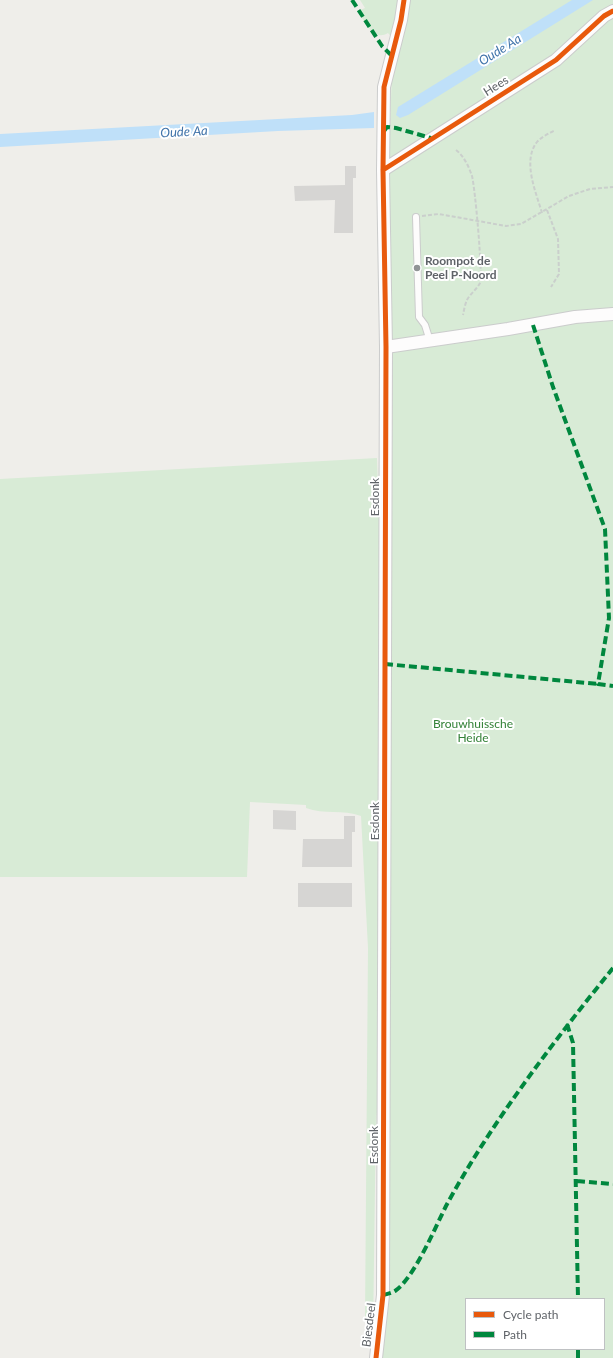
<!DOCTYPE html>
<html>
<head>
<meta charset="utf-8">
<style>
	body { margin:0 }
	#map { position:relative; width:613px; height:1358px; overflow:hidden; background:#efeeea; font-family:Lato,sans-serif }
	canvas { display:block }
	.legend { position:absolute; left:465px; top:1298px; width:140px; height:52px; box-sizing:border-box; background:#fff; border:1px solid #bfc1c3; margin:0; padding:5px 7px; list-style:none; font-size:12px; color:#5f6368 }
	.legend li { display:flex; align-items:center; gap:8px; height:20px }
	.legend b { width:20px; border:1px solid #bfc1c3 }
</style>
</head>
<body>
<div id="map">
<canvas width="613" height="1358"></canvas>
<ul class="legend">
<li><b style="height:5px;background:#e8590c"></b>Cycle path</li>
<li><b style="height:5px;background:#00873e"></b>Path</li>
</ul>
</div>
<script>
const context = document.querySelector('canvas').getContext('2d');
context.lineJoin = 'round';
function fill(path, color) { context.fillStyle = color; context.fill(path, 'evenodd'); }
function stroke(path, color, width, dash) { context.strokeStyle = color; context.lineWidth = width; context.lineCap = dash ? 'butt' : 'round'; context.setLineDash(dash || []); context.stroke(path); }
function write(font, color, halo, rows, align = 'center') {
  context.font = font + ' Lato,sans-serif'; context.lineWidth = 4; context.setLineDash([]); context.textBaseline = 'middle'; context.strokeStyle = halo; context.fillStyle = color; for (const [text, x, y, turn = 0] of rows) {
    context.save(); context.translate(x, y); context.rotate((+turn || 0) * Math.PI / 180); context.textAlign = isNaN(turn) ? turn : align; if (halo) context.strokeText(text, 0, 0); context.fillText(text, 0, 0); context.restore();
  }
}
const green = new Path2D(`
	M360,0H613V1358H381L387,1309L376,1112L373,1334L367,1325L365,1317L368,948L361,816C343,809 324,815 306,808V805L250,802L247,877H0V479L377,458L378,491L387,204L386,130L390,129L393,39L388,33C373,42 364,21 358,11L365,8ZM466,1299H604V1349H466Z`);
const water = new Path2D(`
	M572,0H593L408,115L400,118L396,115L398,107Z
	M374,112V128L278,131L0,147V134L352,115Z`);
const building = new Path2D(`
	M345,166H356V178H353V233H334L335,200L295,201L294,186L345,185Z
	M273,810L296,811V830L273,829Z
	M344,816H355V832H352V867H302L303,839H344Z
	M298,883H352V907H298Z`);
const path = new Path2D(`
	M456,150C464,156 469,167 472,176C475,187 483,275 480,283C477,289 470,294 467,300C465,304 464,310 463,315
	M547,210L558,239L559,274L551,287
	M542,213C536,192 522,161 537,142C541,137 550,133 555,130
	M422,216L439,214L506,226L521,224L569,196L590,189L613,187`);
const lane = new Path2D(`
	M416,217L419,317L425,325L430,341`);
const street = new Path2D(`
	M383,170L556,60L604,16L613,11
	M386,347L508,329L575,317L613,314
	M376,1358L383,1295L386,347L383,170L384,87L401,20L404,0`);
const quiet = new Path2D(`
	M352,0L382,46L391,55
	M384,131L387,127L396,128L431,138
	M533,325L553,387L605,529L609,618L598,684L613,686
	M385,664L598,684
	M567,1024L573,1043L578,1299
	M577,1181L613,1184
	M383,1295C387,1294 392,1293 395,1291C414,1278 435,1228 446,1206C491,1123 554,1041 613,968
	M578,1358V1349`);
const cycleway = new Path2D(`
	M383,170L556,60L604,16L613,11
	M376,1358L383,1295L386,347L383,170L384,87L401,20L404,0`);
const markers = [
	[417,268,4,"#919496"]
];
const streetNames = [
	["Hees",496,86,-32],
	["Esdonk",375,497,-90],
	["Esdonk",375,821,-90],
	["Esdonk",374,1145,-90],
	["Biesdeel",369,1325,-83]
];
const poiNames = [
	["Roompot de",425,261],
	["Peel P-Noord",425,275]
];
const parkNames = [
	["Brouwhuissche",473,724],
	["Heide",473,738]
];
const waterNames = [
	["Oude Aa",500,50,-32],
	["Oude Aa",184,132,-3]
];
fill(green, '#d8ebd6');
fill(water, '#bfe0f9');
fill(building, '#d6d5d3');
stroke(lane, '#cbcccc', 8);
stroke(street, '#cbcccc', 14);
stroke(path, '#cacfcc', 2, [4, 2]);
stroke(lane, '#fdfcfc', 6);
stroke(street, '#fdfcfc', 12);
stroke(quiet, '#00873e', 4, [8, 4]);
stroke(cycleway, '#e8590c', 5);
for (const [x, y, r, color] of markers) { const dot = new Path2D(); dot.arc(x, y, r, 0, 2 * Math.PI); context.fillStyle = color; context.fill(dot); stroke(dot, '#fff', 1.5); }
write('12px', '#5f6368', '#fff', streetNames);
write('bold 12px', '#5f6368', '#fff', poiNames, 'left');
write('12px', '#348238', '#fff', parkNames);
write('italic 13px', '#4174aa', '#fff', waterNames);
</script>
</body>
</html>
